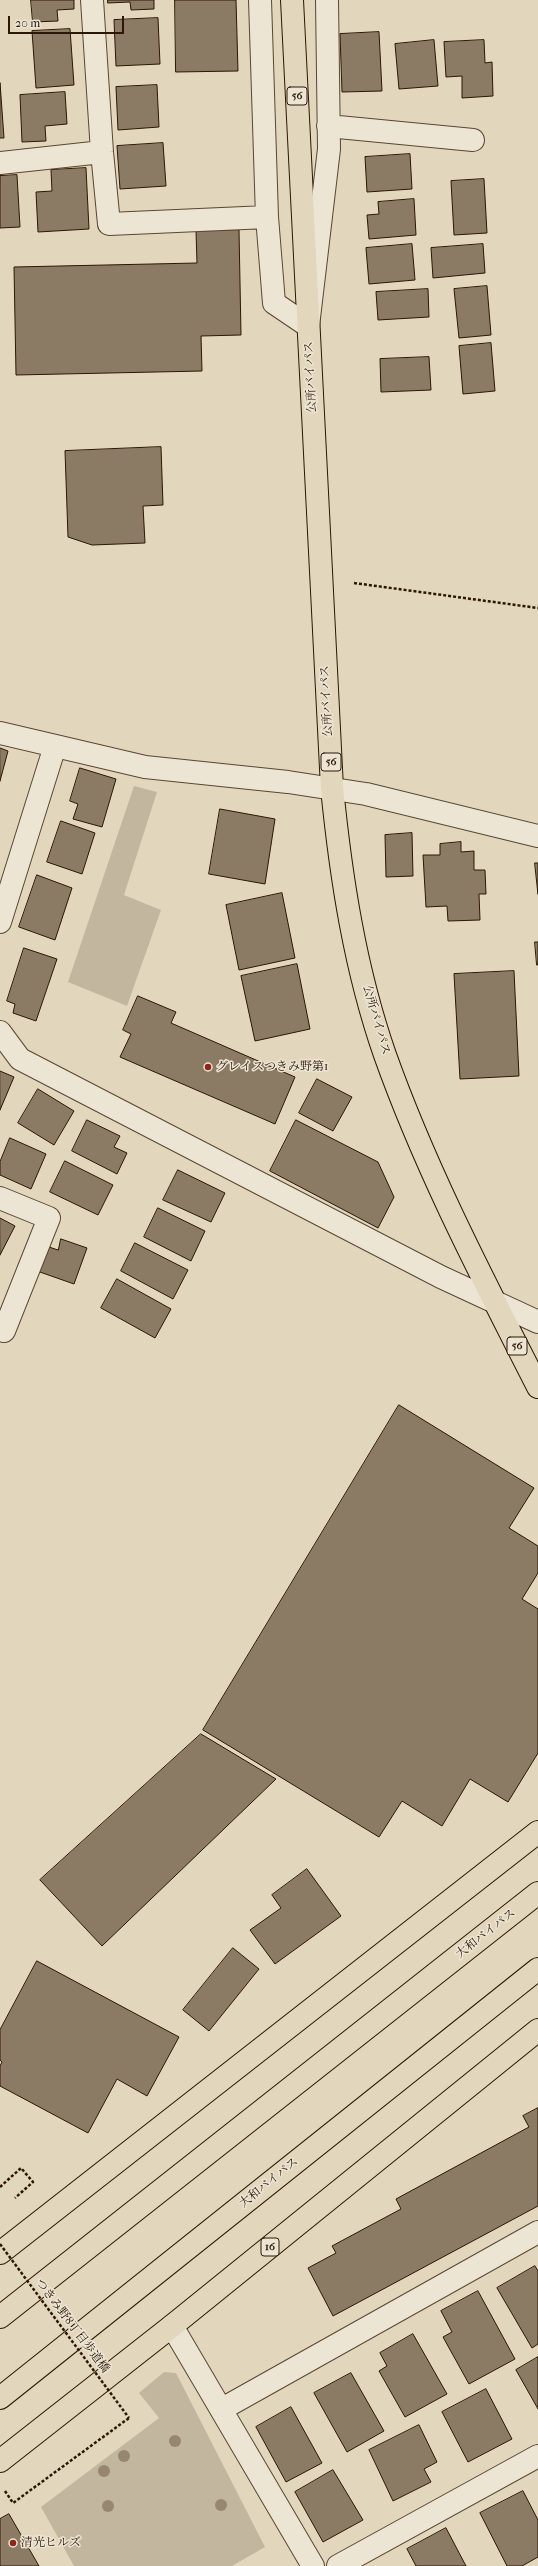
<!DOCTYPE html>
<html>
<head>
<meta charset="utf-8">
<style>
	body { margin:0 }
	#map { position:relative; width:538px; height:2566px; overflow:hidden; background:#e2d7bd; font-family:"IM FELL French Canon",serif }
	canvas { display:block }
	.scale { position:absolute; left:8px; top:16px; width:116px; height:18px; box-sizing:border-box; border:2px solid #2c1604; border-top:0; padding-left:5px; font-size:12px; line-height:14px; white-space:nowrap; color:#2c1604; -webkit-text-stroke:3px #ece5d4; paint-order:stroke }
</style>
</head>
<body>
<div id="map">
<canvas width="538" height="2566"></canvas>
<div class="scale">20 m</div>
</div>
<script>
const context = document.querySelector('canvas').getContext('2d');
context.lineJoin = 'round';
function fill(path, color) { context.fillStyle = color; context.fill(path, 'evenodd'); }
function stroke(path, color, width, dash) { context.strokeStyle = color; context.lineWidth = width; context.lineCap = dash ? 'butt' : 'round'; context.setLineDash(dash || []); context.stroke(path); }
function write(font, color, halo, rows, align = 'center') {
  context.font = font + ' "IM FELL French Canon","Noto Serif JP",serif'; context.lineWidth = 3; context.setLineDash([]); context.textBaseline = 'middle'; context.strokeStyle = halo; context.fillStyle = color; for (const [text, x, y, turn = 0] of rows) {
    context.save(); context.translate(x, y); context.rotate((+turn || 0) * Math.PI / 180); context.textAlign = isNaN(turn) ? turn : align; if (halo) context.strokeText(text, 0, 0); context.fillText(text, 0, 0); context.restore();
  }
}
const green = new Path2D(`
	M134,786L157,792L124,895L161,910L127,1006L68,982Z
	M164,2372L176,2373L265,2547L232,2566H74L41,2507L159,2418L139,2393Z`);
const building = new Path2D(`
	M31,0H74V9L57,10L58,21L33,22Z
	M108,0H154V9L131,10L130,2L108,3Z
	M175,0H236L238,71L176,72Z
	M158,18L160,64L116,66L114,20Z
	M70,29L74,85L36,88L32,31Z
	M379,32L382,91L342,92L340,34Z
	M434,40L438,86L399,89L395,44Z
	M484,40L485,63L492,62L493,96L462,98V76L446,77L444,42Z
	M0,83L4,138H0Z
	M157,85L159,127L118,130L116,87Z
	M65,92L67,124L45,126L46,141L22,142L20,95Z
	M163,143L166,186L120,189L117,146Z
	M410,154L412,189L367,192L365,157Z
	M86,168L89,229L38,232L36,192L52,191L51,170Z
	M17,175L20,227L0,228V176Z
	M484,179L487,233L454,235L451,181Z
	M414,199L416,235L369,239L367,215L379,214L378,202Z
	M239,230L241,335L201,336L202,371L16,375L14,267L197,263L196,231Z
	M412,244L415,280L369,284L366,248Z
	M483,244L485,273L433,278L431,248Z
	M487,286L491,335L459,338L454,289Z
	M428,289L429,317L378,320L376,292Z
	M491,343L495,391L463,394L459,346Z
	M429,357L431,390L381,392L380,359Z
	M161,447L163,505L143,506L145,543L92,545L68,537L65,451Z
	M0,748L8,751L0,781Z
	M80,768L116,779L102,827L73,819L78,804L70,801Z
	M220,809L275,819L265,884L209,874Z
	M61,821L95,833L82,874L47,862Z
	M412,833L413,876L386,877L385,835Z
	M461,842V852L474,851V870H485L486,894H479L480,920L448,921L447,906L426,907L423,855H440V844Z
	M535,863H538V894Z
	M37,875L72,888L55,940L19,927Z
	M282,893L295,958L239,970L226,905Z
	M535,942H538V965H537Z
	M24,948L57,959L36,1021L13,1013L15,1004L7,1001Z
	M297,964L310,1029L255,1041L241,976Z
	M514,971L519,1076L460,1079L454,974Z
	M138,996L176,1012L171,1023L295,1077L275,1124L120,1057L131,1034L123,1030Z
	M0,1071L14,1077L0,1110Z
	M317,1079L352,1097L333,1131L299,1113Z
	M38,1089L74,1111L54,1145L18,1123Z
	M87,1120L120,1136L114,1147L127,1153L117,1174L72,1151Z
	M296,1120L378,1162L394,1197L378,1228L270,1171Z
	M10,1138L46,1154L31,1189L0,1175V1162Z
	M65,1161L113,1185L98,1215L50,1192Z
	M178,1170L225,1193L211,1222L163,1200Z
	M158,1208L205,1231L191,1261L144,1237Z
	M0,1218L15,1226L0,1255Z
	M61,1239L87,1248L74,1284L37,1271L46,1246L58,1250Z
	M135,1243L188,1270L173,1299L121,1271Z
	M117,1279L171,1309L155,1338L101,1308Z
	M399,1405L534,1488L509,1528L538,1546V1573L522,1599L538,1609V1753L508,1802L470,1779L442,1826L402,1801L379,1837L203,1730Z
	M201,1734L276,1779L102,1946L40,1880Z
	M307,1869L341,1916L275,1964L250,1930L281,1908L272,1895Z
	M233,1948L259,1969L209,2031L183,2010Z
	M37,1961L179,2037L147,2096L117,2079L88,2133L0,2086V2066L2,2062L0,2060V2030Z
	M538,2108V2206L333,2316L308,2268L336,2253L332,2246L401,2209L396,2199L529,2127L523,2116Z
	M535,2266L538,2271V2344L532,2348L497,2288Z
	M478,2291L515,2359L469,2384L443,2337L452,2332L441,2311Z
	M413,2334L447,2394L405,2417L379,2371L387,2366L380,2353Z
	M538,2357V2409L516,2370Z
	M351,2373L384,2431L347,2452L314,2393Z
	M486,2389L512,2439L468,2462L442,2412Z
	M291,2407L322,2463L286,2482L256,2427Z
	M419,2425L437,2462L424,2469L431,2482L393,2501L369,2450Z
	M333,2470L363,2520L323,2542L295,2492Z
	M523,2491L538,2520V2557L522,2566H507L480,2513Z
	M9,2514L39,2566H0V2519Z
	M446,2528L466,2566H416L407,2549Z`);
const path = new Path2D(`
	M354,583L538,608
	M0,2187L21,2168L33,2182L15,2198
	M5,2491L13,2503L129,2418`);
const minor = new Path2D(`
	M92,0L102,152L109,224L267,217
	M260,0L267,217L274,303L308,326L329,149L327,0
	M328,126L473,140
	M0,163L102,152
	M0,733L145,767L288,782L366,794L538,836
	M0,922L55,746
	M0,1032L20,1059L441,1277L538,1322
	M0,1198L49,1218L4,1331L0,1330
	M172,2326L313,2566
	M222,2409L538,2232
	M338,2566L538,2456`);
const primary = new Path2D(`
	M292,0L332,788C341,878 355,969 385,1055C426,1170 483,1279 538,1387`);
const trunk = new Path2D(`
	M0,2253L538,1832
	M0,2317L538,1893
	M0,2398L538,1969
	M0,2461L172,2326L538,2030`);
const pathBridge = new Path2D(`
	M0,2244L129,2418`);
const trees = [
	[175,2441],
	[124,2456],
	[104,2471],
	[221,2505],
	[108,2506]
];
const markers = [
	[208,1067,4,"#8f2418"],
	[13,2543,4,"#8f2418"]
];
const shields = [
	[297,96,20],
	[331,762,20],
	[517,1346,20],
	[270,2247,18]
];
const shieldNames = [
	["56",297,96],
	["56",331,762],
	["56",517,1346],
	["16",270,2247]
];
const streetNames = [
	["公所バイパス",311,377,-93],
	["公所バイパス",327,701,-93],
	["公所バイパス",376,1020,74],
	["大和バイパス",486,1934,-38],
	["大和バイパス",269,2183,-39],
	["つきみ野8丁目歩道橋",72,2326,53]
];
const poiNames = [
	["グレイスつきみ野第1",216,1067],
	["清光ヒルズ",21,2543]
];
fill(green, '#c3b69e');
fill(building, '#8b7a64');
stroke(building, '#2c1604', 1);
stroke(minor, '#5a4632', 24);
stroke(primary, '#2c1604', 24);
stroke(trunk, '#2c1604', 24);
stroke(path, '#2c1604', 2.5, [3, 2]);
stroke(minor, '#ece5d4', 22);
stroke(primary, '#e2d7bd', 22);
stroke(trunk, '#e2d7bd', 22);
stroke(pathBridge, '#2c1604', 2.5, [3, 2]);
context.fillStyle = '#978771';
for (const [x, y] of trees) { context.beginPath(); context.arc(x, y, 6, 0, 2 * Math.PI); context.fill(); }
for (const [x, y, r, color] of markers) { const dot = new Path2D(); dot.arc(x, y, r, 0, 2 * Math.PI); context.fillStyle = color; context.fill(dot); stroke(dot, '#ece5d4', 1.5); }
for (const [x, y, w] of shields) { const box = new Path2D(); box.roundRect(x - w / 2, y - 9, w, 18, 3); context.fillStyle = '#ece5d4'; context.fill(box); stroke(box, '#2c1604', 1); }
write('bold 11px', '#2c1604', null, shieldNames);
write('12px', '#2c1604', '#ece5d4', streetNames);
write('12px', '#2c1604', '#ece5d4', poiNames, 'left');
</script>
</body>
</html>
